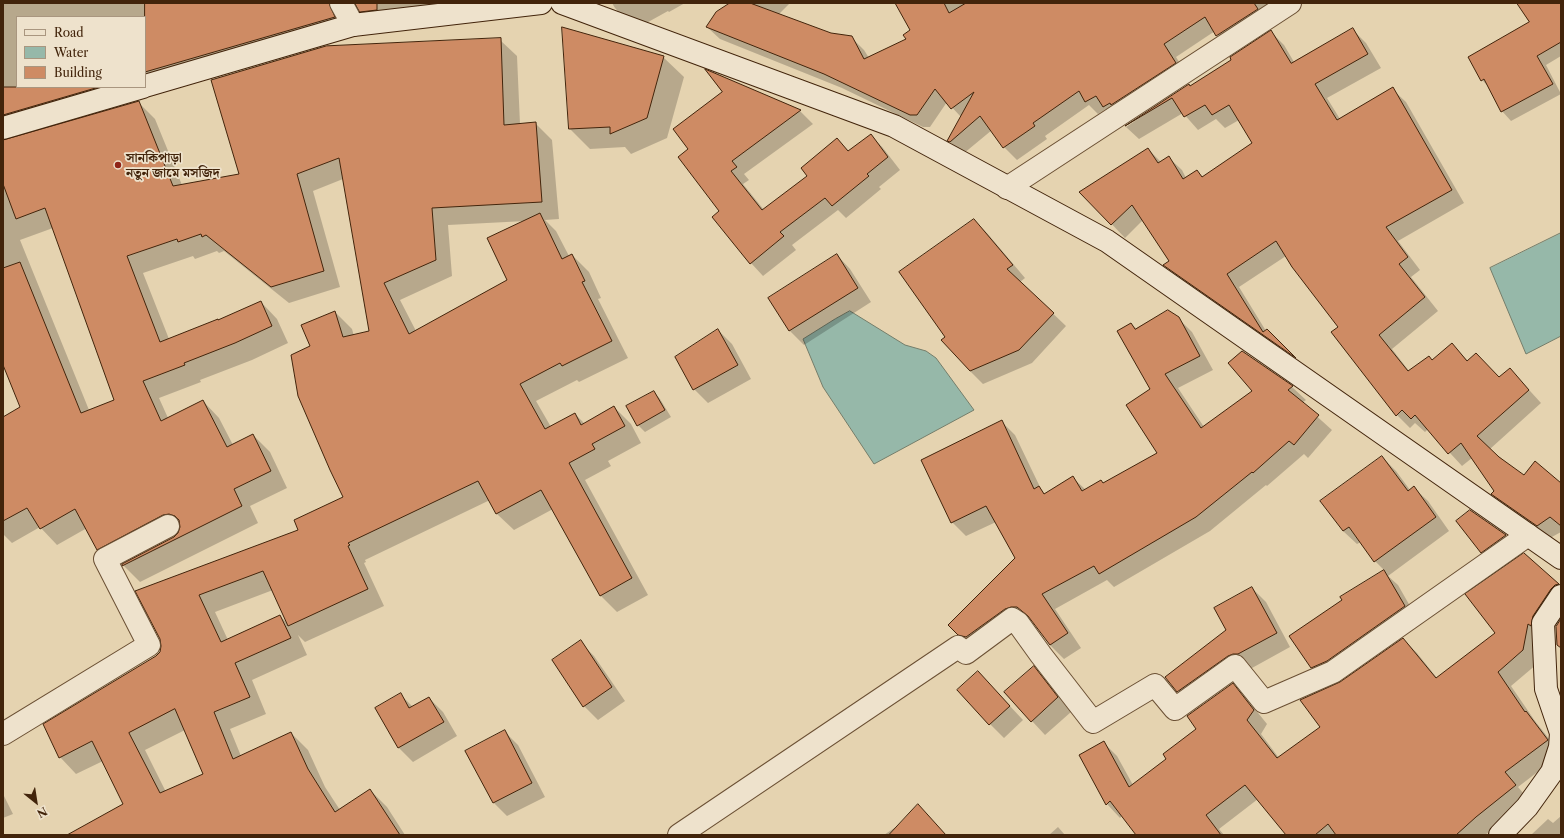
<!DOCTYPE html>
<html>
<head>
<meta charset="utf-8">
<style>
	body { margin:0 }
	#map { position:relative; width:1564px; height:838px; overflow:hidden; background:#e5d3b0; font-family:"Libre Caslon Text",serif }
	canvas { display:block }
	.frame { position:absolute; inset:0; border:4px solid #42240b; pointer-events:none }
	.legend { position:absolute; left:16px; top:16px; width:130px; height:72px; box-sizing:border-box; background:#eee2cc; border:1px solid #a9967f; margin:0; padding:5px 7px; list-style:none; font-size:12px; color:#42240b }
	.legend li { display:flex; align-items:center; gap:8px; height:20px }
	.legend b { width:20px; border:1px solid #a9967f }
	.north { position:absolute; left:16px; top:782px; width:40px; height:40px; -webkit-text-stroke:3px #eee2cc; paint-order:stroke; rotate:150deg; font-size:11px; font-weight:700; line-height:16px; text-align:center; color:#42240b }
	.north::after { content:''; display:block; margin:auto; width:14px; height:18px; background:#42240b; clip-path:polygon(50% 0,100% 100%,50% 72%,0 100%) }
</style>
</head>
<body>
<div id="map">
<canvas width="1564" height="838"></canvas>
<div class="frame"></div>
<ul class="legend">
<li><b style="height:5px;background:#eee2cc"></b>Road</li>
<li><b style="height:11px;background:#96b8a9"></b>Water</li>
<li><b style="height:11px;background:#ce8b64"></b>Building</li>
</ul>
<div class="north">N</div>
</div>
<script>
const context = document.querySelector('canvas').getContext('2d');
context.lineJoin = 'round';
function fill(path, color) { context.fillStyle = color; context.fill(path, 'evenodd'); }
function stroke(path, color, width, dash) { context.strokeStyle = color; context.lineWidth = width; context.lineCap = dash ? 'butt' : 'round'; context.setLineDash(dash || []); context.stroke(path); }
function write(font, color, halo, rows, align = 'center') {
  context.font = font + ' "Libre Caslon Text","Noto Serif Bengali",serif'; context.lineWidth = 3.5; context.setLineDash([]); context.textBaseline = 'middle'; context.strokeStyle = halo; context.fillStyle = color; for (const [text, x, y, turn = 0] of rows) {
    context.save(); context.translate(x, y); context.rotate((+turn || 0) * Math.PI / 180); context.textAlign = isNaN(turn) ? turn : align; if (halo) context.strokeText(text, 0, 0); context.fillText(text, 0, 0); context.restore();
  }
}
const water = new Path2D(`
	M1561,233V336L1526,354L1490,268Z
	M850,311L905,345L926,351L936,358L974,410L874,464L823,387L803,339L835,319Z`);
const shadow = new Path2D(`
	M3,3H544L378,28L359,7L352,8L345,20L11,136L8,141L138,102L155,119L182,185L240,174L500,40L517,56L520,124L535,123L552,140L559,219L545,220L556,231L569,256L572,255L589,272L601,298L598,299L628,358L579,382L577,380L536,401L551,427L575,414L585,424L614,407L631,424L641,443L608,461L611,466L585,480L648,595L617,612L600,595L553,509L514,530L497,514L490,500L365,560L366,562L364,563L384,606L305,642L298,635L307,655L252,680L266,714L230,729L241,756L291,733L308,750L325,787L340,810L370,790L387,807L405,835H69L124,804L103,761L76,774L60,757L160,652L162,646L161,639L137,592L300,531L345,498L311,346L335,312L352,329L354,336L371,332L343,179L313,191L340,287L289,303L224,251L219,253L217,251L195,259L193,256L143,273L169,339L219,321L261,302L277,319L288,343L252,360L200,380L201,382L159,398L168,418L203,401L219,418L233,445L253,435L270,452L287,488L250,506L258,523L140,582L123,565L175,538L182,530L115,566L98,549L87,528L57,545L40,527L12,543L3,534V418L22,408L3,361ZM17,17H145V87H17ZM526,221L509,281L416,331L400,300L452,276L448,225ZM53,228L115,400L89,410L20,240ZM273,590L288,624L280,616L228,640L215,612ZM185,730L205,775L166,792L145,750Z
	M612,3H685L669,12L668,11L641,26L628,22L615,8Z
	M732,3H790L778,15L830,34L851,37L864,50L869,58L907,40L911,30L896,3H1288L1230,48L1215,31L1176,57L1188,76L1116,119L1106,109L1098,114L1089,105L1045,136L1047,139L1017,160L1004,147L992,130L963,154L961,153L948,140L961,117L947,102L930,127H923L842,88L720,39L707,27Z
	M1518,3H1561V56L1546,65L1561,94L1511,121L1502,111L1489,87L1482,80L1531,23Z
	M1353,30L1366,43L1381,68L1327,98L1340,119L1392,89L1406,102L1464,203L1398,241L1420,270L1411,277L1438,311L1392,349L1409,371L1432,361L1452,344L1468,361L1499,378L1510,369L1541,403L1490,449L1524,477L1561,483V532L1550,538L1505,507L1492,494L1495,491L1472,458L1462,466L1428,429L1425,432L1415,423L1410,428L1397,415L1332,333L1340,327L1286,256L1239,287L1266,331L1280,345L1279,347L1301,364L1177,278L1165,265L1170,262L1143,220L1125,238L1081,192L1148,149L1161,162L1168,157L1182,170L1186,178L1197,171L1204,178L1254,144L1239,120L1225,128L1216,119L1198,130L1183,113L1139,139L1126,127L1189,85L1190,87L1233,61L1271,32L1284,45L1294,62Z
	M663,57L684,77L667,138L631,154L625,147L590,149L570,129Z
	M708,72L800,111L813,124L744,174L749,180L743,184L764,210L808,176L837,140L850,152L871,135L883,148L900,170L879,187L881,189L846,218L838,210L792,245L796,250L763,276L751,263L720,211L689,150L723,93Z
	M974,220L987,233L1025,278L1020,282L1066,326L1032,363L983,384L970,371L946,337Z
	M837,255L850,269L871,302L804,345L790,331L769,298Z
	M1178,318L1192,332L1213,370L1178,388L1204,427L1253,391L1242,352L1292,387L1306,400L1302,403L1332,430L1308,458L1304,454L1267,486L1266,485L1210,531L1114,587L1107,580L1055,609L1081,648L1064,659L1050,645L1032,620H1026L973,648L949,625L1016,558L996,522L966,536L952,522L1001,421L1015,435L1041,489L1045,494L1073,478L1086,490L1103,484L1158,453L1151,390L1131,324L1137,329Z
	M718,330L732,344L751,379L708,403L694,389L676,357Z
	M654,392L660,399L671,417L645,432L638,425Z
	M1382,457L1396,471L1410,490L1414,488L1428,501L1449,531L1388,576L1398,585L1418,620L1326,681L1312,667L1385,571L1375,561L1361,542L1357,544L1343,531Z
	M1470,511L1506,536L1519,549L1495,566L1481,552Z
	M1524,554L1561,587L1537,664L1511,686L1535,721L1561,754L1518,787L1529,800L1485,835H1288L1258,799L1219,829L1224,835H1137L1122,816L1120,818L1107,804L1104,743L1117,756L1133,785L1168,759L1197,729L1233,684L1246,698L1267,724L1261,734L1279,758L1321,727L1341,683L1403,639L1417,653L1437,678L1496,633Z
	M1252,588L1266,602L1290,647L1252,668L1247,667L1192,705L1166,677L1228,630Z
	M580,642L594,656L625,701L598,720L584,706Z
	M1034,667L1047,681L1071,712L1045,735L1032,721Z
	M978,672L1023,720L1004,738L990,724Z
	M401,695L413,707L429,698L443,712L457,736L413,762L399,748L376,709Z
	M505,732L518,745L545,797L507,816L494,803Z
	M3,794L13,814L3,818Z
	M1561,816V835H1531L1548,819L1553,823Z
	M903,822L946,835H884Z
	M1058,827L1065,835H1049Z`);
const building = new Path2D(`
	M145,3H329L335,17L145,72Z
	M355,3H377V10L360,12Z
	M730,3H750L831,33L852,36L864,59L906,39L903,35L910,30L895,3H944L949,13L966,3H1254L1258,9L1216,36L1205,17L1164,44L1176,63L1111,105L1110,103L1103,107L1096,96L1085,102L1079,91L1033,123L1035,126L1003,148L980,116L950,142L947,141L974,92L951,109L935,89L917,115H910L824,74L706,27L716,12Z
	M1517,3H1561V42L1537,56L1553,84L1501,112L1484,79L1481,81L1468,57L1529,22Z
	M562,27L664,56L647,118L610,134V127L569,129Z
	M1353,28L1368,54L1315,84L1337,120L1393,87L1452,190L1386,227L1408,257L1399,264L1425,297L1379,335L1408,371L1429,356L1432,360L1452,343L1467,361L1476,353L1499,377L1510,368L1529,390L1477,436L1499,457L1524,475L1535,461L1561,483V526L1550,517L1537,526L1491,494L1494,491L1461,443L1448,454L1415,415L1411,419L1402,410L1396,416L1331,332L1338,327L1292,267L1276,241L1227,274L1263,332L1267,329L1296,358L1163,265L1169,261L1132,205L1111,225L1079,192L1148,148L1158,163L1169,156L1183,179L1197,170L1202,177L1252,143L1229,105L1212,115L1205,105L1184,117L1172,98L1125,126L1189,84L1190,86L1231,60L1230,57L1271,30L1291,63Z
	M501,38L504,125L536,122L542,202L432,208L436,260L384,283L409,334L507,280L487,238L540,213L562,259L572,254L585,281L582,282L612,341L562,366L560,363L520,384L545,429L575,413L581,425L614,406L625,426L592,444L595,449L569,463L632,578L600,596L541,490L496,514L478,481L348,543L350,545L348,546L368,589L288,626L263,571L199,595L221,642L280,615L291,638L235,663L250,697L214,712L233,759L291,732L308,769L335,812L370,789L400,835H67L123,804L92,741L59,758L43,724L156,656L160,652L161,646L160,639L135,591L298,530L294,520L343,497L330,470L298,396L291,355L310,346L301,325L335,311L343,337L369,331L339,158L297,174L324,271L271,287L206,235L202,237L201,234L178,242L177,239L127,256L160,342L218,319V320L261,301L272,326L235,343L184,363L185,365L143,381L161,421L203,400L227,447L253,434L271,471L234,489L242,506L122,566V564L174,537L178,533L180,527L179,520L175,516L169,514L163,515L97,550L75,509L40,529L27,508L3,521V417L20,407L3,365V268L20,262L81,413L114,400L45,208L16,219L3,184V140L139,101L173,186L239,174L211,80L326,46ZM175,709L203,774L160,793L129,733Z
	M705,69L801,110L732,161L737,167L731,171L762,210L807,176L801,168L837,138L848,151L871,134L888,157L867,174L869,176L832,206L825,198L780,232L784,236L750,264L712,217L719,211L678,157L688,149L673,129L722,92Z
	M3,87H99L3,115Z
	M974,219L1013,265L1007,269L1054,313L1019,350L970,371L941,340L945,337L899,272Z
	M837,254L858,288L789,331L768,298Z
	M1168,310L1179,317L1200,356L1165,374L1201,428L1252,391L1228,363L1242,351L1293,386L1288,390L1319,415L1294,445L1289,441L1253,473L1252,472L1196,517L1099,574L1094,566L1042,594L1068,633L1050,645L1028,616L1017,607H1011L1005,609L966,637L958,635L948,625L1015,558L986,506L951,523L921,460L1002,420L1034,489L1039,486L1044,494L1073,476L1082,491L1101,480L1103,483L1157,453L1126,405L1150,389L1117,331L1131,323L1135,329Z
	M718,329L738,365L693,390L675,357Z
	M654,391L665,410L637,426L626,406Z
	M1382,456L1408,491L1414,486L1436,517L1374,562L1349,527L1343,531L1320,501Z
	M1470,510L1506,535L1481,553L1456,521Z
	M1524,553L1559,584L1555,585L1551,589L1533,616L1531,626L1528,624L1523,650L1498,672L1525,712L1526,711L1548,740L1505,772L1516,785L1476,817L1456,835H1336L1328,824L1315,835H1286L1245,785L1206,815L1221,835H1136L1110,801L1106,805L1079,755L1104,741L1129,787L1166,759L1163,754L1196,729L1187,716L1233,683L1254,710L1247,720L1277,758L1320,727L1300,700L1340,682L1403,638L1436,678L1495,633L1465,594Z
	M1384,570L1405,606L1327,661L1311,668L1289,636L1342,600L1340,597Z
	M1252,587L1277,633L1238,654H1233L1228,656L1177,692L1165,677L1226,630L1214,608Z
	M1561,619V648L1557,645L1556,627Z
	M581,640L612,687L583,707L552,660Z
	M1034,666L1058,697L1031,722L1004,692Z
	M978,671L1010,706L989,725L957,690Z
	M401,693L409,708L429,697L444,722L398,748L375,708Z
	M505,730L532,783L493,803L465,751Z
	M918,804L946,835H889Z`);
const street = new Path2D(`
	M341,3L353,25
	M1007,188L1290,3
	M3,734L149,645L105,559L168,526
	M679,835L958,647L966,653L1012,619L1018,623L1041,655L1093,722L1155,685L1175,709L1235,666L1264,702L1333,672L1528,535`);
const secondary = new Path2D(`
	M562,3L894,126L1107,241L1561,558
	M145,86L353,25L541,3
	M3,128L143,87
	M1500,835L1527,807L1552,772L1560,747L1561,733L1546,689L1543,623L1561,596`);
const markers = [
	[118,165,4,"#8f2418"]
];
const poiNames = [
	["সানকিপাড়া",126,158],
	["নতুন জামে মসজিদ",126,173]
];
fill(water, '#96b8a9');
stroke(water, '#747d6a', 1);
fill(shadow, '#0003');
fill(building, '#ce8b64');
stroke(building, '#42240b', 1);
stroke(street, '#6b5034', 24);
stroke(secondary, '#42240b', 24);
stroke(street, '#eee2cc', 22);
stroke(secondary, '#eee2cc', 22);
for (const [x, y, r, color] of markers) { const dot = new Path2D(); dot.arc(x, y, r, 0, 2 * Math.PI); context.fillStyle = color; context.fill(dot); stroke(dot, '#eee2cc', 1.5); }
write('bold 13px', '#42240b', '#eee2cc', poiNames, 'left');
</script>
</body>
</html>
